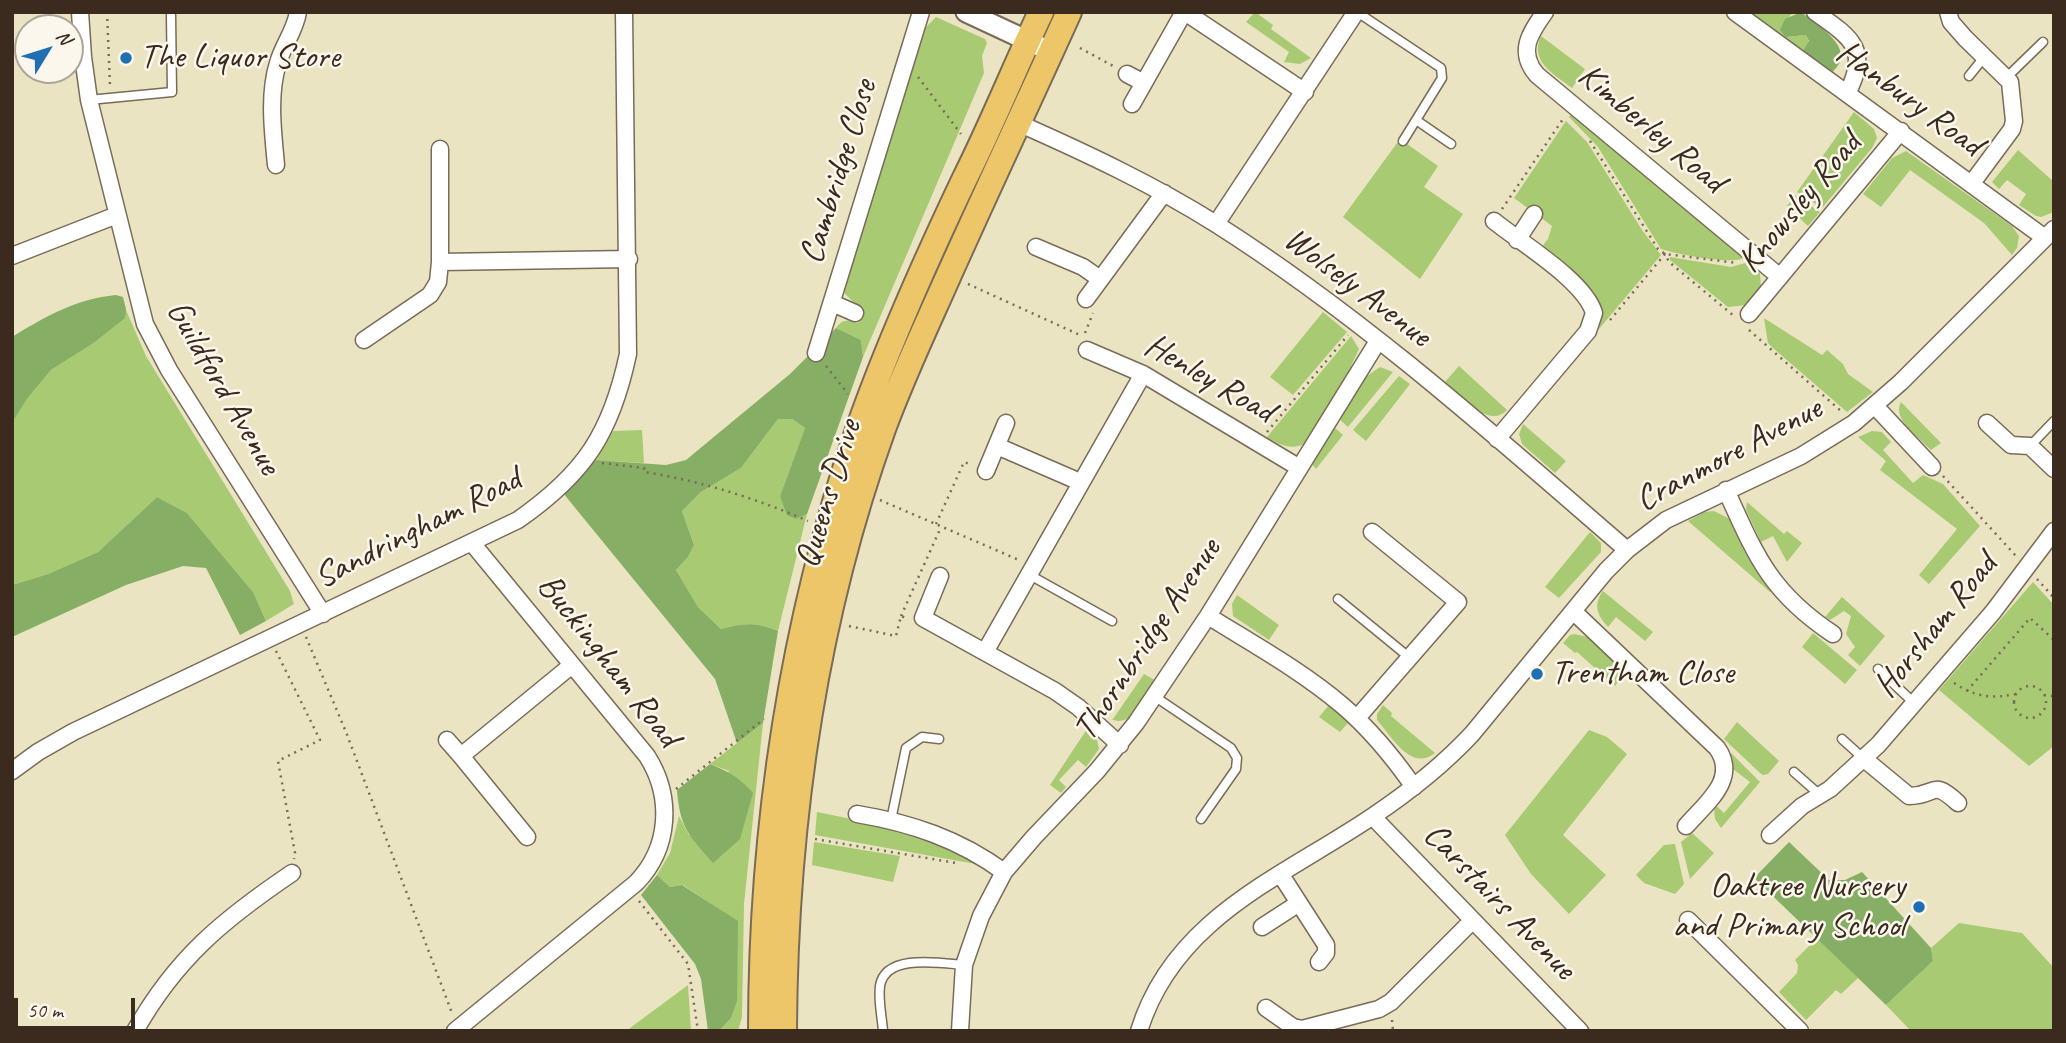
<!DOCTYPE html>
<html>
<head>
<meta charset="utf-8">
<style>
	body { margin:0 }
	#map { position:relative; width:2066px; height:1043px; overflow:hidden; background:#ebe4c3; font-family:Caveat,sans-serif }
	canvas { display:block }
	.frame { position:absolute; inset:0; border:14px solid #3b2a1e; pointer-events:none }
	.north { position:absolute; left:14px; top:14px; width:70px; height:70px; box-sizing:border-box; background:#fbf7ec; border:2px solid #aea59a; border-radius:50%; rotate:52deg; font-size:19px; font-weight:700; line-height:28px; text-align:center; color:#3b2a1e }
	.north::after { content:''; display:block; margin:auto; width:24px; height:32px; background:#1f6fb2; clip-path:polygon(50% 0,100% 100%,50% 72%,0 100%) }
	.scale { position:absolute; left:14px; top:998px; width:121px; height:32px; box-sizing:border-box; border:4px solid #3b2a1e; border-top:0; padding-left:9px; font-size:21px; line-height:24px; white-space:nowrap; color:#3b2a1e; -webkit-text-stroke:5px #fbf7ec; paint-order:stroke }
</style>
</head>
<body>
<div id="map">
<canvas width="2066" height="1043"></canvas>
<div class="frame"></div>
<div class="north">N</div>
<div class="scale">50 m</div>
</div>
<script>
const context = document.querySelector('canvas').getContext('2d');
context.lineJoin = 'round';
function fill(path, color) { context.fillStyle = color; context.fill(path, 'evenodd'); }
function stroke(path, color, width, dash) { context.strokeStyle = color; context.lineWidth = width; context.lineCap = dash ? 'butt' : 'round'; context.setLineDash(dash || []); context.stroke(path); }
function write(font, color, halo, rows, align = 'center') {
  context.font = font + ' Caveat,sans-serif'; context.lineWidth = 5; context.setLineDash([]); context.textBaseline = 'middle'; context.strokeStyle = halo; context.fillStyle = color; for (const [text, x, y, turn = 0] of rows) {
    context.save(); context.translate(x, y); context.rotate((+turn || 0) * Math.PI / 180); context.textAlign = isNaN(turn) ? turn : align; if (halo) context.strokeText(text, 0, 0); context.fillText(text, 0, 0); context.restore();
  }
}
const green = new Path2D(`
	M1255,12L1273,25L1271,29L1311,58L1300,64L1284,62L1289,52L1246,22Z
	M1747,12C1764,16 1782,12 1801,12L1790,15L1787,37L1806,35L1809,42L1802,52Z
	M936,17L985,39L987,43L982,56L984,73L863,357L861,340L836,328C843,319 847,320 858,323L863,311L845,294V281L924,29Z
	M1541,36L1585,69L1572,88C1554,74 1529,62 1541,36Z
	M1854,112L1874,129L1877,138L1872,148L1822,208L1797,192Z
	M1572,113L1744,258C1730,265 1677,254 1661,249L1598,147L1569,117Z
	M1566,121L1587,142L1642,230L1661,255L1599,329L1601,311L1594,292L1541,248L1548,239L1552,226L1514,198Z
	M1400,139L1438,166L1424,187L1463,214L1420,279L1343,217Z
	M2018,150L2054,182V212L2041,217L2036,216L2019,205L2026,194L2007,180L1999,189L1992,182Z
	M1906,151L2012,226L2019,236L2017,248L2012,255L1984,223L1910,170L1881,207L1863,194L1892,158Z
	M1795,195L1820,212L1808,226L1796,215L1798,213L1787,206Z
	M1670,257L1731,267L1749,262L1760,273L1761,288L1747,305L1728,307L1670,260Z
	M126,310L146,356L290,591L294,604L266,621L253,592L187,513L157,497L98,552L48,574L12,585V423L27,399L51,370L92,344Z
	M1323,312L1347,332L1293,395L1270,377Z
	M1764,318L1822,355L1827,350L1843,364L1848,374L1873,392L1847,412L1773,348L1768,343Z
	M1351,336L1359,349L1351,366L1353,369L1310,440C1295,452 1281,446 1267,437Z
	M1459,366L1507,410C1489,430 1460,395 1445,382Z
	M1380,367L1393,372L1348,427L1338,418L1364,378Z
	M1399,376L1410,384L1366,441L1353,430Z
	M1901,402L1941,443L1931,450C1920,438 1891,419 1901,402Z
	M778,419H792L805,428L780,496L796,519L807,514L778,631C758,622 741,623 721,629L698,607L676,570L688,557L694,545L682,511L701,492L741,468Z
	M1523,424L1566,461L1555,473L1522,444L1519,434Z
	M1334,427L1343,435L1316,469L1311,463Z
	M642,430L644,463L596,460L613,431Z
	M1872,431L1882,432L1891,442L1883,450L1913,483L1923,475L1943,484L1980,526L1929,584L1919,575L1957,529L1880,470L1886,461L1858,437Z
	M1747,502L1784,534L1787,531L1802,543L1787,562L1773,536L1761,542L1746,510Z
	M1714,511L1730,519L1746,554L1772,591L1770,592L1688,521L1704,512Z
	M1590,532L1601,543V552L1559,598L1545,587Z
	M2033,582L2054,605V746L2029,766L1939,690Z
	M1603,591L1653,632L1645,641L1616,617L1608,627C1597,615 1593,605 1603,591Z
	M1237,595L1279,625L1269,640L1233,616L1232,604Z
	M1842,597L1885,636L1860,666L1848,655L1855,647L1846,634L1851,616L1844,611L1830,620L1825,617Z
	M1813,633L1857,670L1845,684L1802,647Z
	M1574,634L1588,637L1624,673L1615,686L1577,652L1575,653L1563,643L1570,635Z
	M1144,674L1158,682C1147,697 1132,729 1111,719H1113Z
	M1329,705L1348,723L1340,732L1319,717Z
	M1383,705L1392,713L1391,716L1435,753C1411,772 1392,737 1377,720V714Z
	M1737,722L1779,761L1768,774L1763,775L1760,773L1724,739Z
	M763,723L744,904L742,1017L738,1031H719L731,1018L738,922L683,885L670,887L657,875L670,853L679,816L689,835L729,771L710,764Z
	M1087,729L1097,740L1099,749L1086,767L1078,760L1059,780L1066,787L1061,793L1050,785Z
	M1589,730L1607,737L1627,754L1563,835L1606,875L1569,914L1531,874L1505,835Z
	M1731,753L1760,782L1721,828L1715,819L1714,807H1718L1724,813L1750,782L1733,769Z
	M817,812L891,827L948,846L981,865L815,835Z
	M1692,833L1714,853L1690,879L1681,842Z
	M814,842L900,856L893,882L812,865Z
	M1675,844L1684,884L1675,894L1644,883L1636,875L1664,845Z
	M1959,923L2022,933L2054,968V1031H1911L1886,1005L1933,961L1931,948Z
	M1817,938L1858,978L1841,994L1836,990L1806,1020L1779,992L1797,973L1798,965L1795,960Z
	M688,985L691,1031H626Z`);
const forest = new Path2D(`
	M1801,12C1813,22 1844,40 1841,59C1840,64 1835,69 1832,73L1802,52L1809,41L1806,35L1786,37L1780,30L1785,19Z
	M116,295L123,297L126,309L125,318L92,344L51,370L27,399L12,423V337C46,316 76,299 116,295Z
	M836,328L861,340L863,357L807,514L796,519L787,515L780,496L805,428L792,419H778L741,468L701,492L682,511L694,545L688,557L676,570L698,607L721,629C742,623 757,622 778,631L763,723L737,743L715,679L563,493L596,460L666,465L686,460L790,374Z
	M157,497L187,513L253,592L266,621L240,635L206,568L183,566L126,585L12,637V585L48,574L98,552Z
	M710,764C728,771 740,778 753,793L740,839L713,863C689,835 680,829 677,790Z
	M1789,842L1829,880H1845L1862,872L1931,948L1933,961L1886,1005L1754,878Z
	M657,875L670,887L682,885L738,921L737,1001L731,1018L719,1031H708L701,979L695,964L641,895Z`);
const path = new Path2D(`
	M107,12L110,86
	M1080,48L1115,67
	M12,60H28
	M918,77L961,134
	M1590,141L1658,249L1665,254L1737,263
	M1502,209L1563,119
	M968,284L1080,335
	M1610,320L1665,254L1669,262L1734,316
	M1749,330L1841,411
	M1085,333L1093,313
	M826,366L848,394
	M1267,432L1348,335
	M602,463L644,468V472C701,481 755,498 808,521
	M1943,476L2016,556
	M880,500L1019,560
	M936,524L964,462L972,465
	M2037,579L2054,598
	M901,616L941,527
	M849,626L896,636L901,616L906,618
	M306,637L346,732L452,1013
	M276,651L320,740L278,761L295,853L294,859
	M1954,683C1975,697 1992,699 2016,694
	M2014 702a16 16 0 1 1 32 0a16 16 0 1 1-32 0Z
	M1967,691L2030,618L2054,640
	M2044,695L2054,696
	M676,789L764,719
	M815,839L956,863
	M639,901L688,964L698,1031
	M1392,1020L1393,1031`);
const service = new Path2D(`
	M1357,12L1441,68L1442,78L1403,141
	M1969,76L1985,56
	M2007,77L2043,42
	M89,100L172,92L171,15
	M1416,120L1451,144
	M2030,446L2054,421
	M1028,574L1112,621
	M1338,599L1410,658
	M1878,669L1914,703
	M1154,696L1231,748L1237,758L1236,769L1201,819
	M1842,739L1863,758
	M1794,772L1820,795
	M891,820L906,748L922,737L939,739
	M883,1031C882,1017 878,1000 880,986C885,953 941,963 964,965`);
const minor = new Path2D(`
	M80,12L83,57L89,100L145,324L169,370L323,614
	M1185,12L1305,92
	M1545,12C1530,33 1517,52 1537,75L1780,277
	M1735,12L2045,238
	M1815,12C1852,38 1870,49 1847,94
	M1948,12L1951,22L1965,38L2010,82L2014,121L2012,129L1972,183
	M1127,74L1144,83
	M1132,104L1184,12
	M1018,123C1086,153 1154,185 1216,224C1364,318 1495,436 1627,550
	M440,149V262L629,259
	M276,165C273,132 268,95 278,63C283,45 295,31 298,12
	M1494,221C1521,243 1585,281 1594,313L1588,331L1497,439
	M1216,224L1356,12
	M1517,240L1534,214
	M1036,247L1083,267L1100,279
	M12,256L117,215
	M1086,299L1164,193
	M832,303L855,313
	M1749,314L1901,131
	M364,340L430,295L438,282L440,262
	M1087,350L1143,374L1298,467
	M816,353L921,12
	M1875,406L1932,467
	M1987,423L2011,445L2030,446L2054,469
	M997,446L1080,482
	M986,471L1006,423
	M1726,490C1756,556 1770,592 1833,634
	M940,576L923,618L1055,691L1078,707L1120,745
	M1573,611L1717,748C1739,779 1706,803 1686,826
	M1208,616C1253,644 1302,671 1343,706C1371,730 1393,757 1414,787
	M985,652L1143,374
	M1357,718L1458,602L1372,532
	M447,740L461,756
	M1863,758L1909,796C1937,796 1931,778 1958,803
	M12,771L38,752L73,732L518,520C584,474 611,434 628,354L624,12
	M857,814C911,823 959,839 1004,872
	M1373,817L1580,1031
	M1770,835L1802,806L1830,789L1878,745L1993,612L2054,531
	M527,837L461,756L572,665
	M1281,875L1326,945V953L1319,962
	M1688,920L1800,1031
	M1262,927L1299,903
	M1266,1008L1293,1027L1302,1029L1379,1009L1391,1002L1472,921
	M135,1031C176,958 224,919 292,873
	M455,1031L636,883C670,848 673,797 647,756L472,543
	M960,1031L964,965L981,916L1004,872L1034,837L1097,771L1136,723L1208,616L1378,341
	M1139,1031C1174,917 1283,877 1373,816C1409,792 1442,766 1472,734L1606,571L1627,550L1666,520L1801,456L1854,423L1901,382L2054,229`);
const tertiary = new Path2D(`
	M966,12L1041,47`);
const primary = new Path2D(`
	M761,1031C761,828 792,622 858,430C888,344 926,260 965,178C992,124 1015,67 1041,12
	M784,1031C785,828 814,621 883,429C901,380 923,333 944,286C985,194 1028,103 1069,12`);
const markers = [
	[126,58,7,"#1f6fb2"],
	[1537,674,7,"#1f6fb2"],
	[1919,907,7,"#1f6fb2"]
];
const poiNames = [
	["The Liquor Store",140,58],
	["Trentham Close",1551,674],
	["Oaktree Nursery",1905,887,"right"],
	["and Primary School",1905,927,"right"]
];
const streetNames = [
	["Hanbury Road",1909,99,36],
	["Kimberley Road",1651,129,40],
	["Cambridge Close",839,172,-73],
	["Knowsley Road",1800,203,-50],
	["Wolsely Avenue",1357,288,37],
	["Henley Road",1209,379,30],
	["Guildford Avenue",223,388,60],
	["Cranmore Avenue",1729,455,-28],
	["Queens Drive",829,494,-73],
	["Sandringham Road",418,529,-27],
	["Horsham Road",1936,626,-51],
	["Thornbridge Avenue",1148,640,-56],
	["Buckingham Road",608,661,52],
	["Carstairs Avenue",1499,902,46]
];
fill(green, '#a8ca72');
fill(forest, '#86ae64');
stroke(service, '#796b58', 11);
stroke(minor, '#796b58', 19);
stroke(tertiary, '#796b58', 23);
stroke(primary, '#796b58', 28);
stroke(path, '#796b58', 2.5, [2, 5]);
stroke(service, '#fff', 8);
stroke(minor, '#fff', 16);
stroke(tertiary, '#fff', 19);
stroke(primary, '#ecc669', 24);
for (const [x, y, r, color] of markers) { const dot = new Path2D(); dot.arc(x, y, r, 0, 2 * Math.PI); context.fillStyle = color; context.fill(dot); stroke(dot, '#fbf7ec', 2.5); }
write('35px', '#3b2a1e', '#fbf7ec', poiNames, 'left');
write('35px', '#3b2a1e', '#fbf7ec', streetNames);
</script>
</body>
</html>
